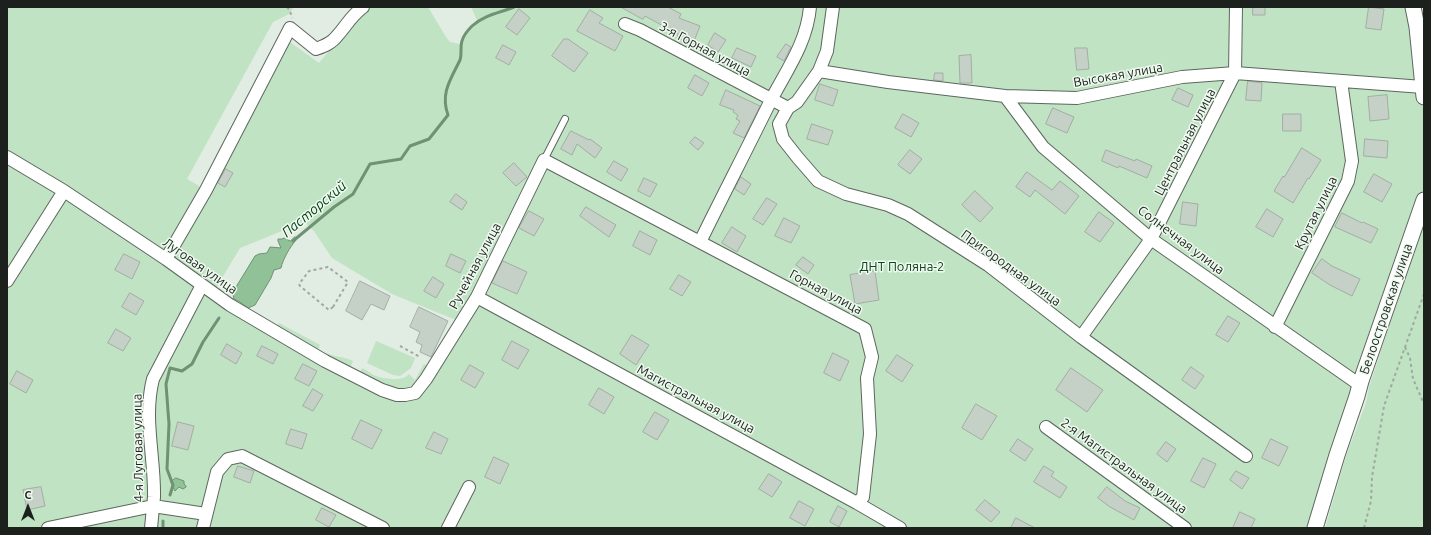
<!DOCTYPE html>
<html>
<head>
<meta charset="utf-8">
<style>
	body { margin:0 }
	#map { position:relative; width:1431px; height:535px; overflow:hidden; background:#e1ece2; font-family:Ubuntu,sans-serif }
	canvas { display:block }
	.frame { position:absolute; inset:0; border:8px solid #1d211d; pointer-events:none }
	.north { position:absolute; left:8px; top:487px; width:40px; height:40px; -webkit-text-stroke:3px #eefaef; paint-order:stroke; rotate:0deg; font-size:11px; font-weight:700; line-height:16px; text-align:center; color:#1d211d }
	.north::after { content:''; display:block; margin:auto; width:14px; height:18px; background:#1d211d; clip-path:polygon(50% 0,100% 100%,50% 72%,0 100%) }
</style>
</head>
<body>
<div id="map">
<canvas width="1431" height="535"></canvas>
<div class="frame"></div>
<div class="north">С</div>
</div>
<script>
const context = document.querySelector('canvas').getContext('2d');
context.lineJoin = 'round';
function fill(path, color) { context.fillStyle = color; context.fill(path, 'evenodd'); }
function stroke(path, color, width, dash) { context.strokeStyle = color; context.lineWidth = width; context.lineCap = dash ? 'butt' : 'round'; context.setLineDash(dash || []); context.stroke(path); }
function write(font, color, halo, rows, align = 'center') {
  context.font = font + ' Ubuntu,sans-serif'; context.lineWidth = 3; context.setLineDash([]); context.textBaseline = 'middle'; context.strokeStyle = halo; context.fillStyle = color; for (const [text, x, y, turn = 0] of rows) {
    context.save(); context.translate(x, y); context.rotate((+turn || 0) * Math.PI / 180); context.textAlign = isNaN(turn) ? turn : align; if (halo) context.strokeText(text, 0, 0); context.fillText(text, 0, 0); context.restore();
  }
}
const green = new Path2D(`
	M7,7H294L289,14L273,22L187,179L206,190L287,40L319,63L359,15L370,7H428L446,37L450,42L460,44L470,28L477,20L471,7H1413L1424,97V202L1315,528H7ZM304,222L314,231L332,258L392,294L461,322L434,368L424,364L415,380L409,374C403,382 385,379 376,376C371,374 367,370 362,368L358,378L348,373L353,361C342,356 335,357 326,353L322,360L315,357L320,345L279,323L274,332L213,293L240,248Z
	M1424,225V528H1325L1346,456L1366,403L1369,387L1417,242Z
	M376,341L415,358L411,368L400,376L393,375L367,363Z`);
const water = new Path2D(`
	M295,237L296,240C290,247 283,259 281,268L274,270L271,278L255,305L248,308L240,302L234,299L232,291L236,287L255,256L259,254L267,253L270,247L281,248L278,241V239H282L284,238L290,241Z
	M176,478L184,481V484L186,486V487L183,489L179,487L175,491L171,482Z`);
const stream = new Path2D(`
	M293,241L334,207L353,194L370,164L401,159L410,146L429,139L448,115C440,93 451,79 460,60C462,54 460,47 462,41C463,37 468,30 472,26C484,15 499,13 514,7
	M170,495L173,485L167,469L169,424L166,384L170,368L182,371L192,364L203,342L219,318
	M163,528V521`);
const building = new Path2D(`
	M621,7H668L681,14L679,18L700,26L693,44L677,38L678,34L645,16L643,19Z
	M1253,7H1265V15H1253Z
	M1369,7L1384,9L1381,30L1366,28Z
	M519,9L530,18L517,35L506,27Z
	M590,10L603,18L599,23L623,36L615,51L577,31Z
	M715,33L726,40L718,52L708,45Z
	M564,39H568L588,53L574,72L552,56Z
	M786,44L791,47L784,61L777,57Z
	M503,45L516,52L509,65L496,58Z
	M737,48L756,56L751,67L732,58Z
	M1075,48H1087L1089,69L1077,70Z
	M971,55L972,83H960L959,56Z
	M935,73H943V81L934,80Z
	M695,75L709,83L702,96L688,88Z
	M1248,81L1262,83L1261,101L1246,100Z
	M820,84L838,90L833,106L815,100Z
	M1178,88L1193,95L1188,107L1172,100Z
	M726,90L760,106L744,138L733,133L740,121L736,119L738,115L733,112L734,110L720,105Z
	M1387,95L1389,119L1370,121L1368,97Z
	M1053,108L1074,117L1067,133L1046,124Z
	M903,114L919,123L911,137L895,128Z
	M1283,114H1301V131H1283Z
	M812,124L833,131L828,145L807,139Z
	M571,131L589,140L590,139L602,148L595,158L577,144L572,155L561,149Z
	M695,137L704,143L698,150L690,143Z
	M1365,139L1388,141L1387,158L1364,156Z
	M1302,148L1321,160L1309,179L1308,178L1293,203L1274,191L1283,176L1284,177Z
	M910,150L922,159L910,174L898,165Z
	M1106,150L1135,161L1136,159L1152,166L1147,178L1119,166L1118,168L1102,161Z
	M614,161L628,169L621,181L607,172Z
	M514,163L527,177L516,186L503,173Z
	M226,169L233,173L225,187L218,183Z
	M1027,172L1052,190L1060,181L1079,196L1065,214L1035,190L1030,197L1016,187Z
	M1374,174L1392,184L1382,202L1364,192Z
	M741,177L751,184L744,195L735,189Z
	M644,178L657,184L650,197L638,191Z
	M975,191L993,208L980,222L962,205Z
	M456,194L467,202L462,210L450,202Z
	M767,198L777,204L763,225L753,219Z
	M1183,202L1198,204L1196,226L1180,224Z
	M586,207L616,225L609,237L580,216Z
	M1267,209L1283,219L1273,237L1256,227Z
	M529,211L544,219L534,236L519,228Z
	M1099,212L1114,223L1100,242L1085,232Z
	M1342,213L1362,223L1363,222L1378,229L1371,243L1335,227Z
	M784,218L800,226L791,243L775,236Z
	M732,227L746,236L737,252L722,243Z
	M640,231L657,240L650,255L633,246Z
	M124,254L140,262L132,279L115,270Z
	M451,254L466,261L460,273L446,266Z
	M803,257L814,265L808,274L796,265Z
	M1322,259L1332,266L1360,279L1352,296L1330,285L1312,273Z
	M503,261L527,272L517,294L492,283Z
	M875,271L879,300L855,304L850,275Z
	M679,275L691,282L682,296L670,289Z
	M433,277L444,284L436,298L424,291Z
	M360,281L390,296L384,310L371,304L362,320L346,311Z
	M130,293L144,301L136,315L122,307Z
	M419,307L448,321L431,357L420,352L422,345L416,342L420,332L410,327Z
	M1228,316L1240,323L1228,342L1216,335Z
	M116,329L131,338L123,351L108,343Z
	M632,335L649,345L636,365L620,354Z
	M512,341L529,350L518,369L502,360Z
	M227,344L242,353L236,364L221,355Z
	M262,346L278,354L273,364L257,356Z
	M833,353L849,361L840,381L824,373Z
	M897,355L913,365L902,382L886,371Z
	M303,364L317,371L309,386L295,379Z
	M470,365L484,373L475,388L461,380Z
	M1191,367L1204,376L1195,389L1182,380Z
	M1071,368L1103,390L1087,412L1056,390Z
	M17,371L33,380L26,393L10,384Z
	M599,388L614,397L604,414L589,405Z
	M313,389L323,395L313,411L303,406Z
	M976,404L997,416L982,440L962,428Z
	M655,412L669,420L657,440L643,432Z
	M361,420L382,430L372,449L352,439Z
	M178,422L194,426L188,450L172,446Z
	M291,429L307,434L302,449L286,444Z
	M434,432L448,439L441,454L426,448Z
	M1018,439L1033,449L1025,461L1010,451Z
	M1271,439L1288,447L1279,466L1262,458Z
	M1166,442L1176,449L1167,462L1157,454Z
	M494,457L509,464L500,484L485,477Z
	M1203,458L1216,464L1204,488L1191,481Z
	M238,466L254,471L250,483L234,477Z
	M1044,466L1054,472L1051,476L1067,487L1060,498L1034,482Z
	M1236,471L1249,478L1242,489L1230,480Z
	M769,474L782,482L772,497L759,489Z
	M41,487L45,506L27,510L23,490Z
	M1107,487L1125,501L1140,508L1134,520L1110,507L1098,498Z
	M985,500L1000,512L991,522L976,510Z
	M799,501L814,509L805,526L790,518Z
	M838,506L847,511L839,527L830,522Z
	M322,508L336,515L329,527L316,520Z
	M1240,512L1255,519L1251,528H1233Z
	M1016,518L1035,528H1011Z`);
const path = new Path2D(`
	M287,7L290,11L292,18
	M333,307L348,282L328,267L309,271L299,284L300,286L329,310L333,307L335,308
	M400,346L420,357
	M1405,347L1410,358L1413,379L1424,404
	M1364,528L1371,501L1372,477L1384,406L1424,294`);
const service = new Path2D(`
	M544,160L565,119`);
const minor = new Path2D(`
	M625,24L640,30L788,108L797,102L819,71L827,51L833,7
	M819,71L888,82L1005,96L1077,98L1182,77L1235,73L1423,87
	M1005,96L1043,147L1151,239L1360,385
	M788,108L779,124L783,139L798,158L818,181L846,194L888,205L908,214L988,265L1081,337L1246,456
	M7,157L64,191L166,259L230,305L325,361L382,390L397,395H405L415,393L426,379L477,297L544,160L865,329L872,357L867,378L870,434L863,497L857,503
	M700,242C723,195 747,149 770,102C786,71 807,43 810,7
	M166,259L206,190L290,28L316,49C324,46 332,43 337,36C347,25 350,17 363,7
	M7,281L64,191
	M477,297L857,503L900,528
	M1275,327L1348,181L1352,161L1341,81
	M1081,337L1151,239L1235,73L1236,7
	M1046,427L1185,528
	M48,528L153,506L206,514
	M151,528C152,518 153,507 154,497C155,458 143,418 153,379L202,285
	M203,528L217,472L228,459L242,456L383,528
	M448,528L469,487`);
const tertiary = new Path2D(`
	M1413,7L1417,27L1424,97
	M1315,528L1337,455L1357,396L1361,381L1424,200`);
const streetNames = [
	["3-я Горная улица",705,49,28],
	["Высокая улица",1118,75,-10],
	["Центральная улица",1185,142,-63],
	["Крутая улица",1316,213,-64],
	["Солнечная улица",1181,240,37],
	["Луговая улица",200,266,35],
	["Ручейная улица",475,266,-62],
	["Пригородная улица",1011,268,36],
	["Горная улица",826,292,28],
	["Белоостровская улица",1386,309,-71],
	["Магистральная улица",696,399,28],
	["4-я Луговая улица",138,448,-91],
	["2-я Магистральная улица",1124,466,36]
];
const parkNames = [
	["ДНТ Поляна-2",902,267]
];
const waterNames = [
	["Пасторский",314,209,-40]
];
fill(green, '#bfe3c3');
fill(water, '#91c297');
stroke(water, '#6e9272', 1);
stroke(stream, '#6e9272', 3);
fill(building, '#c5d0c6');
stroke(building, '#a3aea4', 1);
stroke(service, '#5d675e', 8);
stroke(minor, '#5d675e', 14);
stroke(tertiary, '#5d675e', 17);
stroke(path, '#a0a9a1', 2, [3, 3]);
stroke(service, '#fff', 6);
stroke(minor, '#fff', 12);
stroke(tertiary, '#fff', 15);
write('13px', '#1d211d', '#eefaef', streetNames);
write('13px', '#0c431b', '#eefaef', parkNames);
write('italic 14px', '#003a11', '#eefaef', waterNames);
</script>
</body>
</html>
